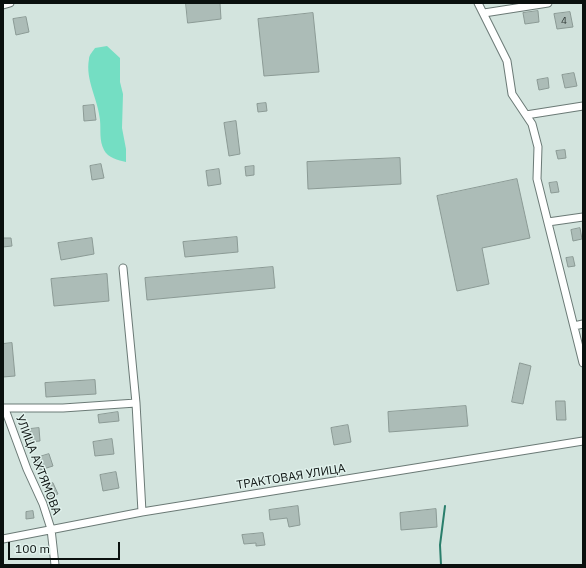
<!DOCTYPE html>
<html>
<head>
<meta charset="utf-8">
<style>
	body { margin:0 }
	#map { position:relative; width:586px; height:568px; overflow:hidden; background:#d3e4de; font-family:"IBM Plex Sans",sans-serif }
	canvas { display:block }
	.frame { position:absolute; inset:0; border:4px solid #0a100e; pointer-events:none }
	.scale { position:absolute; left:8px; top:542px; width:112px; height:18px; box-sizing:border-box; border:2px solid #0a100e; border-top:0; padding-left:5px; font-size:12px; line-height:14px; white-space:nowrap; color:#0a100e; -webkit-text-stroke:3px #e0f1ec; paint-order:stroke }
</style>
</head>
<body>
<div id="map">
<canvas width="586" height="568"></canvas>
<div class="frame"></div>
<div class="scale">100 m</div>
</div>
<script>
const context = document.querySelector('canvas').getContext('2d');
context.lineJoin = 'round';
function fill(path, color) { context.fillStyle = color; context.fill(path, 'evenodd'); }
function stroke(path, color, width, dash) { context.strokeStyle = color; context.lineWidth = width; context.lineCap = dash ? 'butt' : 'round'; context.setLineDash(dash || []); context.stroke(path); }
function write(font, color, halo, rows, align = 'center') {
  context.font = font + ' "IBM Plex Sans",sans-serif'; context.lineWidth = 3; context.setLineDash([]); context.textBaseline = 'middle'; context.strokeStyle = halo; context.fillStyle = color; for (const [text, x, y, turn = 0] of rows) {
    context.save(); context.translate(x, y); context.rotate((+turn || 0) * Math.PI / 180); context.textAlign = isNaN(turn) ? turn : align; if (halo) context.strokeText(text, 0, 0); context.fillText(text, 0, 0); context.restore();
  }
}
const green = new Path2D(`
	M107,46L120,58V82L123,94L122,128L126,149V162C118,160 108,158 104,150C99,140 101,131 100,120C98,99 85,80 89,59C89,55 93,51 95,48Z`);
const stream = new Path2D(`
	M441,565L440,545L445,506`);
const building = new Path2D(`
	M186,3H220L221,19L188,23Z
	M538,11L539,22L525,24L523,13Z
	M570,12L573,27L557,29L554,14Z
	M313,13L319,72L264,76L258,19Z
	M26,17L29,32L16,35L13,19Z
	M574,73L577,86L565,88L562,75Z
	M548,78L549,88L539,90L537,80Z
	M266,103L267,111L258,112L257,104Z
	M94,105L96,120L84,121L83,106Z
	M236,121L240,154L229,156L224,123Z
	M565,150L566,158L558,159L556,151Z
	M400,158L401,184L308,189L307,162Z
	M101,164L104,178L92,180L90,166Z
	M254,166V175L246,176L245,167Z
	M219,169L221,184L208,186L206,171Z
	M517,179L530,238L482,248L489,284L457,291L437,196Z
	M557,182L559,192L551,193L549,183Z
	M580,228L582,239L573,241L571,230Z
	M237,237L238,252L185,257L183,242Z
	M3,238H11L12,246L3,247Z
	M92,238L94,254L61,260L58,243Z
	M573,257L575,266L568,267L566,258Z
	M273,267L275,288L147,300L145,278Z
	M107,274L109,301L54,306L51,279Z
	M12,343L15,376L3,377V344Z
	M520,363L531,366L523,404L512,402Z
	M95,380L96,394L46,397L45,383Z
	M556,401H565L566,420H557Z
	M466,406L468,426L389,432L388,412Z
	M118,412L119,421L99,423L98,415Z
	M348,425L351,442L334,445L331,428Z
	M39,428L40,441L30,442V429Z
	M112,439L114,454L95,456L93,442Z
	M49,454L53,466L40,470L36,458Z
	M116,472L119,488L103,491L100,475Z
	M53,483L58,494L48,498L44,486Z
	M298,506L300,525L289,527L287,518L270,520L269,510Z
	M436,509L437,527L401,530L400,513Z
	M33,511L34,518L26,519V512Z
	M263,533L265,545L256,546V543L244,544L242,535Z`);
const street = new Path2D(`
	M478,3L507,61L512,94L532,124L538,147L537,179L583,363
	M3,5L10,3
	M484,13L548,3
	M526,115L583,106
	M548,222L583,217
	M123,268L136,403L142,512
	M574,326L583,324
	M3,408H63L136,403
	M3,411L6,412L27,469L43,504L51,529L55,565
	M3,539L142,512L583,441`);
const numberNames = [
	["4",564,21]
];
const streetNames = [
	["УЛИЦА АХТЯМОВА",38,465,69],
	["ТРАКТОВАЯ УЛИЦА",291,477,-9]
];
fill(green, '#74dec3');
stroke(stream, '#297e6b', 2);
fill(building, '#acbcb7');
stroke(building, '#8b9a95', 1);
stroke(street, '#6b7a76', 9);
stroke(street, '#fff', 7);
write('10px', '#323b38', null, numberNames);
write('12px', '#0a100e', '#e0f1ec', streetNames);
</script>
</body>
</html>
